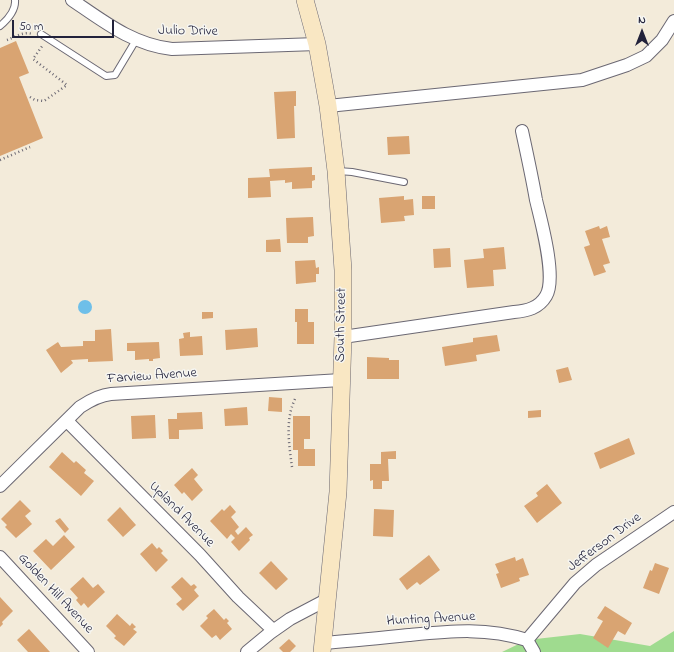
<!DOCTYPE html>
<html>
<head>
<meta charset="utf-8">
<style>
	body { margin:0 }
	#map { position:relative; width:674px; height:652px; overflow:hidden; background:#f3ebda; font-family:"Indie Flower",sans-serif }
	canvas { display:block }
	.north { position:absolute; left:622px; top:12px; width:40px; height:40px; -webkit-text-stroke:3px #f6f6f2; paint-order:stroke; rotate:0deg; font-size:11px; font-weight:700; line-height:16px; text-align:center; color:#22223b }
	.north::after { content:''; display:block; margin:auto; width:14px; height:18px; background:#22223b; clip-path:polygon(50% 0,100% 100%,50% 72%,0 100%) }
	.scale { position:absolute; left:12px; top:20px; width:102px; height:18px; box-sizing:border-box; border:2px solid #22223b; border-top:0; padding-left:5px; font-size:12px; line-height:14px; white-space:nowrap; color:#22223b; -webkit-text-stroke:3px #f6f6f2; paint-order:stroke }
</style>
</head>
<body>
<div id="map">
<canvas width="674" height="652"></canvas>
<div class="north">N</div>
<div class="scale">50 m</div>
</div>
<script>
const context = document.querySelector('canvas').getContext('2d');
context.lineJoin = 'round';
function fill(path, color) { context.fillStyle = color; context.fill(path, 'evenodd'); }
function stroke(path, color, width, dash) { context.strokeStyle = color; context.lineWidth = width; context.lineCap = dash ? 'butt' : 'round'; context.setLineDash(dash || []); context.stroke(path); }
function write(font, color, halo, rows, align = 'center') {
  context.font = font + ' "Indie Flower",sans-serif'; context.lineWidth = 3; context.setLineDash([]); context.textBaseline = 'middle'; context.strokeStyle = halo; context.fillStyle = color; for (const [text, x, y, turn = 0] of rows) {
    context.save(); context.translate(x, y); context.rotate((+turn || 0) * Math.PI / 180); context.textAlign = isNaN(turn) ? turn : align; if (halo) context.strokeText(text, 0, 0); context.fillText(text, 0, 0); context.restore();
  }
}
const green = new Path2D(`
	M674,631V652H502L527,640L580,634L650,646Z`);
const water = new Path2D(`
	M78 307a7 7 0 1 1 14 0a7 7 0 1 1-14 0Z`);
const building = new Path2D(`
	M16,41L29,73L19,77L43,138L0,156V48Z
	M296,91V106H294L295,138L277,139L274,92Z
	M409,136L410,154L388,155L387,137Z
	M312,167V175H315V180L312,181V188L292,189V182L285,183V180L270,181L271,197L248,198V178L270,177L269,169Z
	M404,196V200L413,199L414,215L404,216L405,221L381,223L379,198Z
	M422,196H435V209H422Z
	M313,217L314,236L308,237V243H287L286,218Z
	M599,226L600,229L607,226L610,237L602,239L610,263L603,265L606,272L594,276L584,247L590,245L585,231Z
	M280,239L281,252H266V240Z
	M504,247L506,269L493,270L494,286L467,288L464,260L484,258L483,249Z
	M450,248L451,267L434,268L433,249Z
	M315,260L316,268L319,267V274H316V282L296,284L295,261Z
	M295,309H308V322H314V344H297V322H295Z
	M202,312H213V318L202,319Z
	M257,328L258,347L226,350L225,330Z
	M111,329L113,361L88,362V359L71,360L73,363L61,373L46,350L58,342L61,347L83,346V341H95V330Z
	M190,332V337L202,336L203,355L180,356L179,339L184,338L183,333Z
	M497,335L500,351L476,355L477,361L445,366L442,347L473,342V338Z
	M159,342L160,358L153,359V361H149V359L135,360V351H127V343Z
	M367,357L389,358V360H399V379H367Z
	M568,367L572,380L559,383L556,370Z
	M269,397L282,398V412L268,411Z
	M247,407L248,425L225,426L224,409Z
	M541,410V417L528,418V411Z
	M202,412L203,429L179,430V439H169L168,419H177V413Z
	M155,415L156,438L132,439L131,416Z
	M293,416H310V439H304V449H315V466H298V450H293Z
	M629,438L635,454L600,469L594,453Z
	M396,451V459H388L389,481H382V489H373V480L370,481V464H381V452Z
	M62,452L74,463L76,461L86,470L84,473L94,481L81,496L49,467Z
	M192,468L198,475L194,479L203,490L192,501L184,492L182,494L174,485Z
	M547,484L562,503L537,523L524,506L538,496L536,493Z
	M20,500L31,511L25,516L32,524L16,538L5,527L7,525L1,519Z
	M230,505L236,512L231,517L239,527L235,531L238,535L246,527L253,535L249,538L250,540L239,551L231,542L235,538L231,534L227,539L210,521L222,509L224,511Z
	M120,507L136,525L123,537L107,520Z
	M374,509L394,510L393,537L373,536Z
	M60,518L69,529L65,533L55,521Z
	M64,535L75,547L51,570L33,551L46,539L53,546Z
	M152,543L157,549L159,547L163,551L161,553L168,560L156,572L140,554Z
	M429,555L440,570L420,585L417,582L407,590L399,579Z
	M515,557L516,561L523,558L529,575L519,578L520,581L501,588L496,574L499,573L495,564Z
	M271,561L288,579L276,590L259,573Z
	M655,563L669,568L659,594L643,588L650,570L652,571Z
	M83,577L93,588L98,584L105,592L88,608L84,603L81,606L76,600L78,598L70,589Z
	M182,577L191,586L194,584L197,587L194,590L199,596L183,611L176,604L182,599L171,587Z
	M0,597L13,611L2,622L3,624L0,627Z
	M605,606L632,623L625,635L618,631L608,648L593,638L603,621L597,618Z
	M214,609L224,620L226,618L229,621L227,623L232,629L220,640L216,635L212,638L200,626L208,618L206,616Z
	M117,614L130,626L132,623L136,627L133,629L137,632L124,646L114,638L116,636L106,626Z
	M29,629L50,652H28L17,640Z
	M289,639L296,646L290,652H283L279,648Z`);
const path = new Path2D(`
	M7,40C15,37 24,31 32,34
	M30,97L35,100L44,101L67,85L33,59L43,45
	M0,160L30,147
	M292,467C289,444 285,420 295,399`);
const lane = new Path2D(`
	M0,26C7,20 16,10 15,0
	M41,34L106,76L115,75L136,40
	M338,171L352,172L404,182`);
const street = new Path2D(`
	M72,0C103,21 133,45 172,49L317,44
	M328,106L582,80L627,65L646,56L662,40L674,21
	M343,337L514,312C527,311 539,308 546,296C557,278 541,221 536,200C532,177 527,154 522,131
	M67,421L200,555L238,597L273,630
	M0,486L80,407C89,401 100,395 111,394L341,380
	M0,557L88,652
	M527,640L575,583L596,565L674,512
	M323,643C352,641 380,638 409,635C450,631 487,627 527,640L534,652
	M247,652L270,633L290,619L328,599`);
const secondary = new Path2D(`
	M305,0L317,44L328,106L336,171L343,270V337L338,492L322,652`);
const streetNames = [
	["Julio Drive",188,32,1],
	["South Street",342,325,-89],
	["Farview Avenue",152,377,-4],
	["Upland Avenue",181,515,45],
	["Jefferson Drive",605,543,-37],
	["Golden Hill Avenue",55,594,47],
	["Hunting Avenue",431,620,-3]
];
fill(green, '#9fdb8f');
fill(water, '#6ebfe9');
fill(building, '#d9a472');
stroke(lane, '#6b6873', 8);
stroke(street, '#6b6873', 14);
stroke(secondary, '#6b6873', 18);
stroke(path, '#6b6873', 2.5, [1, 3]);
stroke(lane, '#fff', 6);
stroke(street, '#fff', 12);
stroke(secondary, '#f9e7c3', 17);
write('14px', '#22223b', '#f6f6f2', streetNames);
</script>
</body>
</html>
